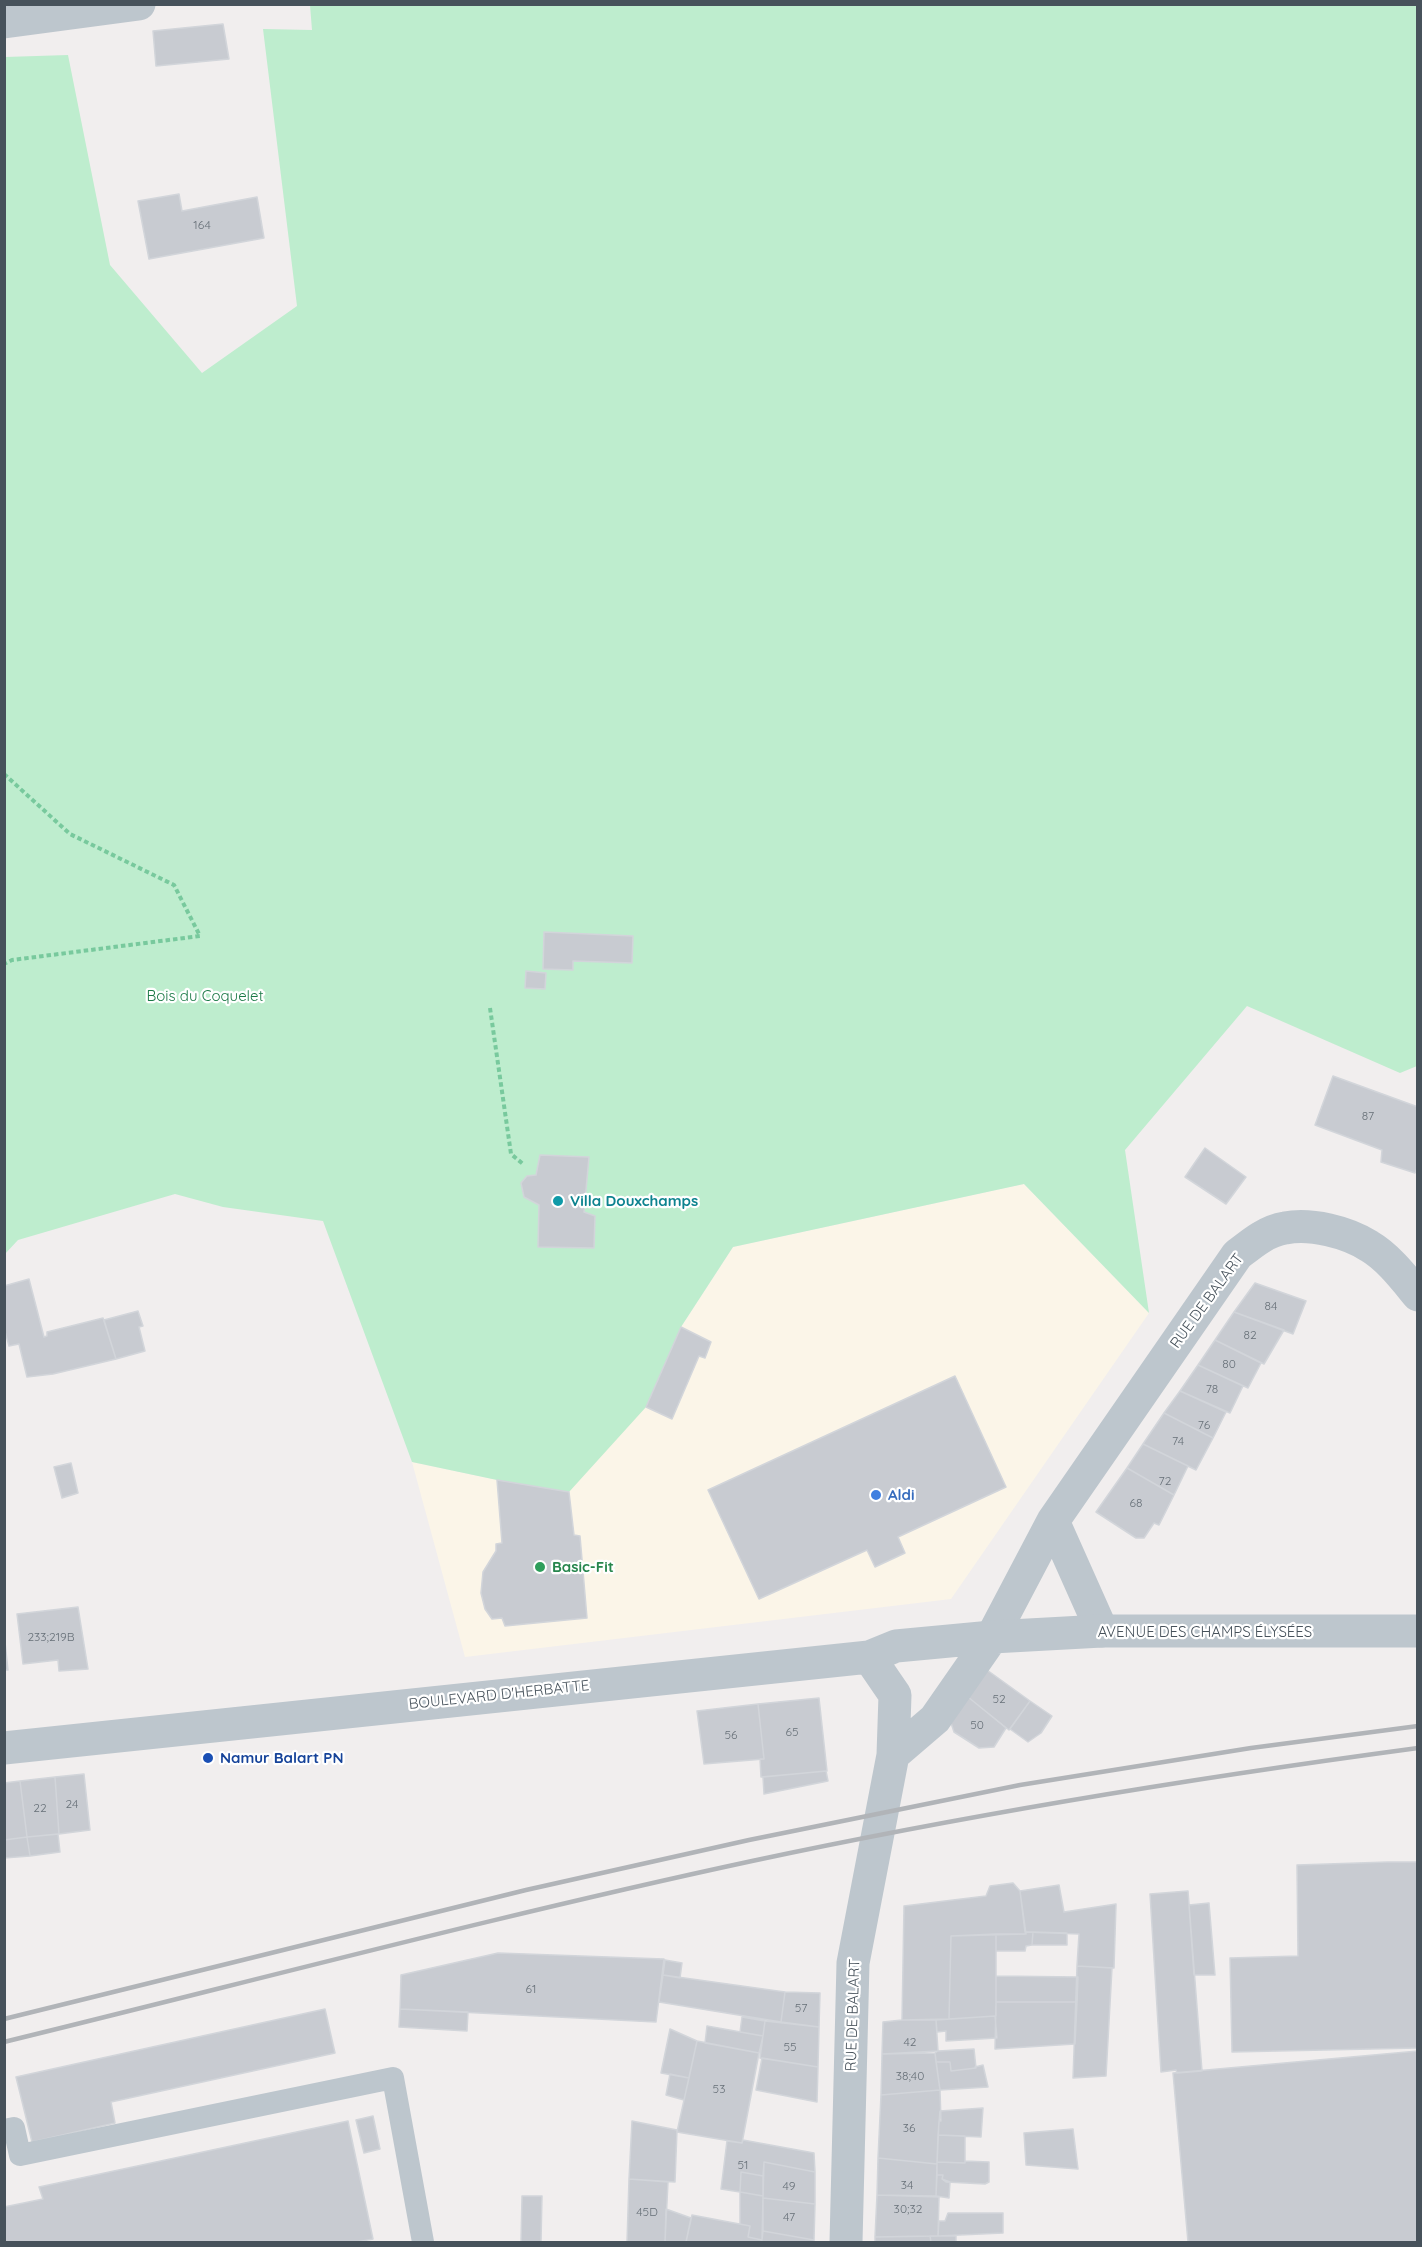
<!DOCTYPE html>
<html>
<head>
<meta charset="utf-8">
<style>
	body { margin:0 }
	#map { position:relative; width:1422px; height:2247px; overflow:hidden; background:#f1eeee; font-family:Quicksand,sans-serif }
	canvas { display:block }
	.frame { position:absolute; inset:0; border:6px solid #47525b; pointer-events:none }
</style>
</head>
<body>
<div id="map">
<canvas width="1422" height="2247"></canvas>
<div class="frame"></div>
</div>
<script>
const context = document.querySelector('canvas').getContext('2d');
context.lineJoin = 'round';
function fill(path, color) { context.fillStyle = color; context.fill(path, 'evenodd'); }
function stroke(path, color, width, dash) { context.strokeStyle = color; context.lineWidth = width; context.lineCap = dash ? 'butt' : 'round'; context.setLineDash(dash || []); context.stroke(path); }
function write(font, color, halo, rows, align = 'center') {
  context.font = font + ' Quicksand,sans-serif'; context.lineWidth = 4.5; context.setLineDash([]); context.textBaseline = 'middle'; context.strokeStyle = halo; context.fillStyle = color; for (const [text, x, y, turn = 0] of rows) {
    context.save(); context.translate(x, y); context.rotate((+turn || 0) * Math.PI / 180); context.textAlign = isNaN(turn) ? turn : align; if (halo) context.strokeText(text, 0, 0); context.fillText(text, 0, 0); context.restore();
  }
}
const commercial = new Path2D(`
	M1024,1184L1149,1313L951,1599L465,1657L412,1462L497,1480L646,1407L681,1327L733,1247Z`);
const green = new Path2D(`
	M310,5H1417V1066L1400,1073L1247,1006L1125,1150L1149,1313L1024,1184L733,1247L681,1327L646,1407L569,1492L497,1480L412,1462L323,1221L223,1207L175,1194L18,1240L5,1254V57L68,55L110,265L202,373L297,306L263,29L312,30Z`);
const building = new Path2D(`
	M223,24L229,59L156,66L153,31Z
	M179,194L182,211L257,197L264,238L149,259L138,201Z
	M544,932L633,936L632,963L573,961V970L543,969Z
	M526,971L546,973L545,989L525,988Z
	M1333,1076L1418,1107V1166L1415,1173L1381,1162L1382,1150L1315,1125Z
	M1205,1148L1246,1177L1226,1204L1185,1177Z
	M540,1155L589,1157L584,1212L595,1216L594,1248L538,1247L539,1205L524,1197L521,1183L527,1176L536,1175Z
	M29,1279L44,1337L47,1336V1332L103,1318L116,1359L53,1374L27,1377L19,1344L9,1346L4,1328V1286Z
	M1255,1283L1306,1301L1293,1334L1234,1312Z
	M138,1311L143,1326L139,1327L145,1351L116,1359L104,1320Z
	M1234,1312L1284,1330L1264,1364L1215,1340Z
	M681,1327L711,1342L705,1358L699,1356L672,1419L646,1407Z
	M1215,1340L1261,1363L1248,1388L1198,1365Z
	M1198,1365L1243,1386L1230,1413L1180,1391Z
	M955,1376L1006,1487L898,1537L905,1553L875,1567L867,1550L759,1599L708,1490Z
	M1180,1391L1226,1412L1213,1438L1164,1413Z
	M1164,1413L1213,1438L1196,1470L1143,1444Z
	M1143,1444L1188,1466L1174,1495L1127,1468Z
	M71,1463L78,1493L62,1498L54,1467Z
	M1127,1468L1174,1495L1159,1525L1154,1523L1144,1538H1136L1096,1512Z
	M497,1480L569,1492L574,1535L580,1536L587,1618L505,1626L502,1618L492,1619L485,1609L481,1593L483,1572L496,1551V1544L502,1543Z
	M78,1607L88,1669L59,1671L58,1660L23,1664L17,1614Z
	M4,1633L8,1670H4Z
	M987,1670L1030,1701L1009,1730L968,1697Z
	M968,1697L1006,1728L994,1747L979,1748L954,1732L951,1723Z
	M819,1698L827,1771L761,1777L760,1759H764L758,1704Z
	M1030,1701L1052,1716L1041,1733L1028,1742L1010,1729Z
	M758,1704L764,1759L704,1764L697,1711Z
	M826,1771L828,1781L764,1794L763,1777Z
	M84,1774L90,1830L59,1834L55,1777Z
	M55,1777L59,1834L27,1837L20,1781Z
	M20,1781L27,1837L4,1840V1783Z
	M58,1834L60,1852L30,1856L27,1837Z
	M27,1837L30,1856L4,1858V1840Z
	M1388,1862H1418V2048L1232,2052L1230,1958L1298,1956L1297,1865Z
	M1013,1883L1020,1891L1026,1934L951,1936L949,2019L902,2020L904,1906L986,1896L990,1886Z
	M1059,1885L1064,1912L1116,1904L1114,1968L1077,1966L1079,1934L1025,1932L1020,1891Z
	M1188,1891L1202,2071L1177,2073L1176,2070L1161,2072L1150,1894Z
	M1209,1903L1215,1975H1194L1189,1905Z
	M1025,1932H1033L1032,1945L1026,1946L1025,1951H996V1934H1026Z
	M1033,1932L1067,1933V1945H1032Z
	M996,1934V2016L949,2019L951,1936Z
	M498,1953L664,1959L656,2022L400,2009L401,1975Z
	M665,1960L682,1963L680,1978L663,1975Z
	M1077,1966L1112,1968L1106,2076L1073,2078Z
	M663,1975L785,1992L781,2022L659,2002Z
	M996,1976L1078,1977L1077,2002H996Z
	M785,1992L820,1993L819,2027L781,2022Z
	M996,2002H1077L1075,2044L995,2049Z
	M325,2009L335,2053L111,2102L115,2123L32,2142L16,2077Z
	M400,2009L468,2012L467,2031L399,2027Z
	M995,2016L997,2038L946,2041V2031L937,2032L936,2020Z
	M742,2017L765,2021L763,2036L740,2032Z
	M902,2020H936L938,2051L882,2054L883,2022Z
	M765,2021L819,2027L818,2067L760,2058Z
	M707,2026L763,2036L759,2053L705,2043Z
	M670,2029L697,2041L689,2078L661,2073Z
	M697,2041L759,2053L742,2143L677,2132Z
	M974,2049L976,2068L951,2071L950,2062H936L935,2053L938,2051Z
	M1418,2051V2242H1188L1173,2073Z
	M935,2053L940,2090L881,2095L882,2054Z
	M762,2058L818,2067L817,2102L756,2090Z
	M936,2062H950L951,2071L976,2068L975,2067L983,2065L988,2087L940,2090Z
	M670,2074L689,2078L684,2100L666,2095Z
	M940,2090L941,2121H939L937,2164L878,2158L881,2095Z
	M983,2108L981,2137L938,2135L940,2111Z
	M373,2116L380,2149L364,2153L356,2120Z
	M348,2121L373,2239L357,2242H4V2207L43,2199L39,2187Z
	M632,2121L677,2130L675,2182L629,2179Z
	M1073,2129L1078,2169L1026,2165L1024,2133Z
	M938,2135L965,2136V2163L937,2162Z
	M743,2140L814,2153L815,2172L764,2162L763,2176L741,2172L740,2192L721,2189L727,2141L742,2143Z
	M878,2158L937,2164L936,2196L877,2195Z
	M965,2161L989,2162V2182L985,2184L946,2182L942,2179L943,2175H937V2162L965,2163Z
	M764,2162L815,2172V2204L763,2198Z
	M741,2172L763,2176V2196L740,2192Z
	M937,2175H943L942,2179L950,2182L949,2198L936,2196Z
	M629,2179L668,2182L665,2242H627Z
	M740,2192L763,2196L762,2240L748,2237L750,2226L740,2224Z
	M877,2195L939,2197L938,2236L875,2237Z
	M522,2196H542L541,2242H521Z
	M763,2198L815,2204L814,2240L763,2231Z
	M666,2209L691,2218L686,2242H665Z
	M948,2213H1003V2233L938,2236L939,2221H945Z
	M692,2215L750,2226L748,2237L762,2240L763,2231L814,2240V2242H686Z
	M930,2236L931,2242H875V2237Z
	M930,2236H956V2242H931Z`);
const path = new Path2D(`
	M4,774L70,834L174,885L200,936L12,960L4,964
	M490,1008L511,1154L523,1164`);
const service = new Path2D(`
	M4,2130L14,2128L20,2155L393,2078L423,2242`);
const minor = new Path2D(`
	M4,22L139,4
	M1053,1521L1102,1631
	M992,1637L1053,1521L1237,1255C1251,1244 1266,1231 1285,1228C1311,1223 1347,1232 1369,1246C1388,1257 1404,1278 1418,1295`);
const tertiary = new Path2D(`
	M4,1748L869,1657L896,1646L992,1637L1102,1631H1418
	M893,1755L935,1719L992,1637
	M846,2242L853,1963L893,1755L895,1695L869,1657`);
const rail = new Path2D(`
	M4,2019L526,1890L749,1840L1020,1785L1251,1748L1418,1726
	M4,2042C253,1981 501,1915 752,1861C972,1814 1194,1778 1418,1748`);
const markers = [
	[558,1201,6,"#0f9aa8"],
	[876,1495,6,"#3f7fe0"],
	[540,1567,6,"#2e9e5b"],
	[208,1758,6,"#1a4fb4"]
];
const numberNames = [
	["164",202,225],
	["87",1368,1116],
	["84",1271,1306],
	["82",1250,1335],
	["80",1229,1364],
	["78",1212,1389],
	["76",1204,1425],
	["74",1178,1441],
	["72",1165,1481],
	["68",1136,1503],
	["233;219B",51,1637],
	["52",999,1699],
	["50",977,1725],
	["65",792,1732],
	["56",731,1735],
	["24",72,1804],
	["22",40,1808],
	["61",531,1989],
	["57",801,2008],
	["42",910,2042],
	["55",790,2047],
	["38;40",910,2076],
	["53",719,2089],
	["36",909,2128],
	["51",743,2165],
	["34",907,2185],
	["49",789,2186],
	["30;32",908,2209],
	["45D",647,2212],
	["47",789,2217]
];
const parkNames = [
	["Bois du Coquelet",205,996]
];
const cultureNames = [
	["Villa Douxchamps",570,1201]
];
const streetNames = [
	["RUE DE BALART",1207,1301,-54],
	["AVENUE DES CHAMPS ÉLYSÉES",1205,1632],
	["BOULEVARD D'HERBATTE",499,1695,-6],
	["RUE DE BALART",853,2015,-88]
];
const shopNames = [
	["Aldi",888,1495]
];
const leisureNames = [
	["Basic-Fit",552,1567]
];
const transitNames = [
	["Namur Balart PN",220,1758]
];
fill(commercial, '#fbf5e8');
fill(green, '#beedce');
fill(building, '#c8cbd1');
stroke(building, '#d2d5da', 1.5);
stroke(path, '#78c99d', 4, [4.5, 3]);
stroke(service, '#bdc6cd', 22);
stroke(minor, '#bdc6cd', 33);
stroke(tertiary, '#bdc6cd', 33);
stroke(rail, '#b1b4b8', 4.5);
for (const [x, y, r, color] of markers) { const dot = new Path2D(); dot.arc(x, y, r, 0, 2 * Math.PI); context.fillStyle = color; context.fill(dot); stroke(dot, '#fff', 2); }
write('12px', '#677078', null, numberNames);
write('15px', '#1b7946', '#fff', parkNames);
write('bold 15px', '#0d838f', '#fff', cultureNames, 'left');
write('15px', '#47525b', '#fff', streetNames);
write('bold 15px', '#366cbe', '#fff', shopNames, 'left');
write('bold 15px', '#27864d', '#fff', leisureNames, 'left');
write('bold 15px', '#164399', '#fff', transitNames, 'left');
</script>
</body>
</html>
